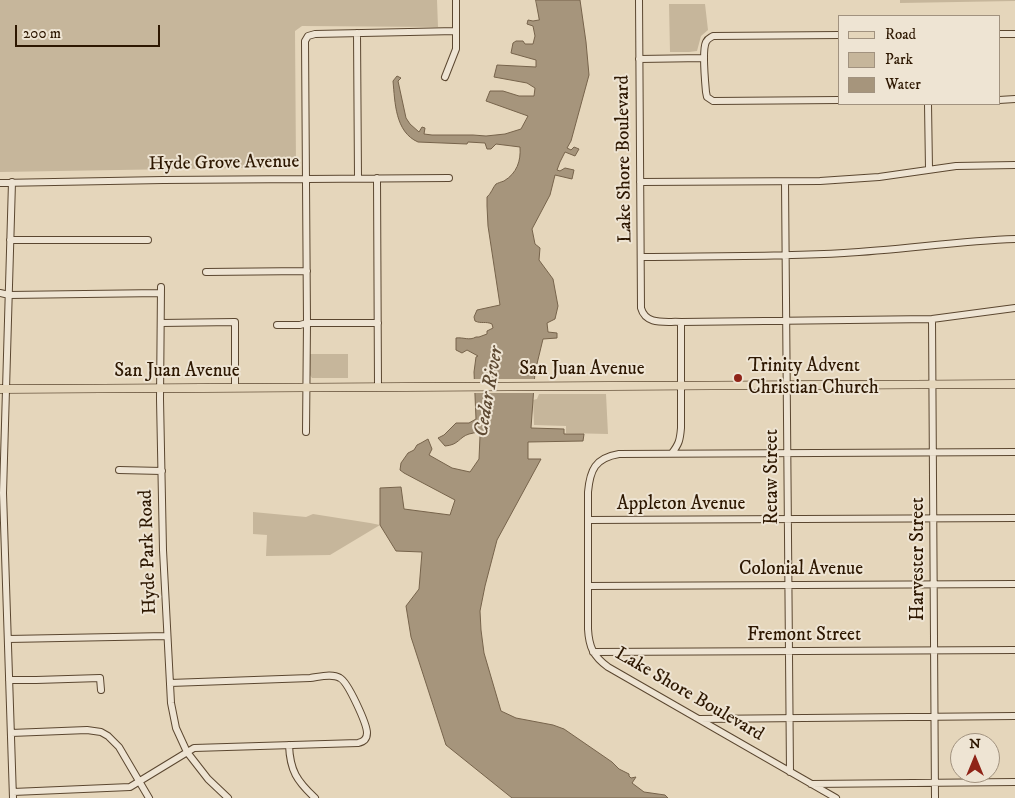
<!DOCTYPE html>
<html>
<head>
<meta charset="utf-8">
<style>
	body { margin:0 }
	#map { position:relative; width:1015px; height:798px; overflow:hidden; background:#e5d6bb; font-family:"IM FELL DW Pica",serif }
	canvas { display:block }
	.legend { position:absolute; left:838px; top:15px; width:162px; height:90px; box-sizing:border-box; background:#eee4d3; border:1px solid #a1927f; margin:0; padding:6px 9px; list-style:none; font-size:15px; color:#2d1701 }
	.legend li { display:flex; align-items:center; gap:10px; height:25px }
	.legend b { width:25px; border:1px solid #a1927f }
	.north { position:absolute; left:950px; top:733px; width:50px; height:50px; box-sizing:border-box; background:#eee4d3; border:1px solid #a1927f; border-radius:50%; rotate:0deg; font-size:14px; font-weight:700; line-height:20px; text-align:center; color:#2d1701 }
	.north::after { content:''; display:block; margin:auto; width:18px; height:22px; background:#8f2418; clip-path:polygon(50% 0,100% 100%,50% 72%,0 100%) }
	.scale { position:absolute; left:15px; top:25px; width:145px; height:22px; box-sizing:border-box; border:2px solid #2d1701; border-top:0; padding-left:6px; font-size:15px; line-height:18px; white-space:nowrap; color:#2d1701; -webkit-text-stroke:4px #eee4d3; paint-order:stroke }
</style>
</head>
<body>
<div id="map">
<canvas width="1015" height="798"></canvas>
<ul class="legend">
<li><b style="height:6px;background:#e5d6bb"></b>Road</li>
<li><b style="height:14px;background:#c6b69b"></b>Park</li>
<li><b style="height:14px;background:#a6957c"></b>Water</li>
</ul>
<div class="north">N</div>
<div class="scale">200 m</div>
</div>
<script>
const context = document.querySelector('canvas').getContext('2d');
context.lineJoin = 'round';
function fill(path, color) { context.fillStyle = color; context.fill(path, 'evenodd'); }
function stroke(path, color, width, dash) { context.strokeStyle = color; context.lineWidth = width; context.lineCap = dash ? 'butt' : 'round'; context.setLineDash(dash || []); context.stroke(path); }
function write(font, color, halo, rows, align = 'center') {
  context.font = font + ' "IM FELL DW Pica",serif'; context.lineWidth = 4; context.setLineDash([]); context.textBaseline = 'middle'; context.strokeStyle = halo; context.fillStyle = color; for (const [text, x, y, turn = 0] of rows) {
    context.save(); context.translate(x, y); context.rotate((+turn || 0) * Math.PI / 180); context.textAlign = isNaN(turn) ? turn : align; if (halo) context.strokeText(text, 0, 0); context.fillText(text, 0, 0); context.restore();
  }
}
const green = new Path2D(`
	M0,0H437L438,27L302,26L295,31L296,167L0,172Z
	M900,0H1015V1L900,3Z
	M669,4H705L708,30L701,36L697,51L689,52H670Z
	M310,354H348V378H312L310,375Z
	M539,394H606L608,434L566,433V426L534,425L533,400L537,399Z
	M253,512L306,517L313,514L370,523L380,525L330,555L266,556L267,535L253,534Z`);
const water = new Path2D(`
	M536,0H580L586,42L589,75L571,141L567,148L571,150L574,147L579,149L575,156L565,152L560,162L557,170L560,171L565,168L574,170L572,179L555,175L550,195L532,229L535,244L540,248L539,260L553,279L558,306L555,319L547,323L548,332L557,333V338L543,339L535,372L531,428L564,429V434H584L583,441L528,442V459H541L497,540L485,586L480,611L481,630L484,653L501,711L516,718L553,725L564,729L612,762L619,769L629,774V776L631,778L636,777L632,783L644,792L665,795L668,798H512L446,745L411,637L406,606L419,589L422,552L396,551L380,525V488L401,487L404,509L450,515L455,500L404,473L400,470L401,463L408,453L414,450L417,445L421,443L428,439L432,449L429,455L452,468L470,472L479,459L480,436L478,432C475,433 472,433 469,434C459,437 459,445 445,446L438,438L444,435L456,423H469L476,419L474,372L476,357L478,356L467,350L462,353L456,350V338C464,337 469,341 476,337H479L487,334V331L493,328L492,324C486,321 481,324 475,321L474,317L477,310L500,305L488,226L487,206V197C491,194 493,187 496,184C498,183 501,182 504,181C517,173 521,161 520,147L496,144L491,149H487L485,143L468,142L467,144L418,142C395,132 395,102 393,81L397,76L401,78L398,81L406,118L410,124L419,132L422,127L425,128L424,134L432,135H473L486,136L505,134L521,129L528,116L486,101L490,91H503L519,96H534L535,88L527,83L494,77L497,65L536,67V60L511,53L513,43L516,41H523L525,44H533L535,36L533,26L527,24L528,20L533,21L539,20Z`);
const pier = new Path2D(`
	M472,379H537L536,393H472Z`);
const minor = new Path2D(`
	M639,0L641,308C646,326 666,321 681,322L932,319L1015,308
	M357,33L358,178
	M999,34H1015
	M839,35L713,36C710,38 708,38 706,42C702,50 705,81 706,92L707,97L713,101L839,100
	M639,59L704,58
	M445,77L456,49V0
	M999,100L1015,99
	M928,104L929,169
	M377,178L378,387
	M12,182L3,493L13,798
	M640,182L820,181L879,177L956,166L1015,165
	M785,182L790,772
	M0,183L163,180L449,178
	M10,240H148
	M641,257C708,256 776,257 844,253C901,250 958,241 1015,239
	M206,272L307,271
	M161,287L160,399L163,550L171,703L176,728L187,752L208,779L228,798
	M0,293L9,295L161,293
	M932,319L935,798
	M161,323L235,322V388
	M277,325H300L307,323H378
	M306,432L307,323L305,41L308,36L315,34L456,31
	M672,453C679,444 680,440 681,428V322
	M119,470L162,471
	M588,520L1015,518
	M588,586L1015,584
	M8,639L167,636
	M593,652L1015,650
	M9,680H36L100,678L101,690
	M699,719L1015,716
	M11,733L87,730L101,732L108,736L119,747L149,798
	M289,745C290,771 297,781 315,798
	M811,784L1015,782
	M13,792L130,787L194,748L358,743C363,742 367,739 367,733C367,724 348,682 340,678C332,673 319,677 310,678L170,683
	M836,798L608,667C593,656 589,647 588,629V492C590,470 595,458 619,454L1015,452`);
const major = new Path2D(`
	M0,389L1015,384`);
const markers = [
	[738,378,5,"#8f2418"]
];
const streetNames = [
	["Lake Shore Boulevard",625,159,-91],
	["Hyde Grove Avenue",224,164,-1],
	["San Juan Avenue",582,370],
	["San Juan Avenue",177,372],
	["Retaw Street",773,477,-90],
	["Appleton Avenue",681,505],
	["Hyde Park Road",149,552,-92],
	["Harvester Street",919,559,-90],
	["Colonial Avenue",801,570],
	["Fremont Street",804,636],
	["Lake Shore Boulevard",689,695,30]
];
const poiNames = [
	["Trinity Advent",748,367],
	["Christian Church",748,389]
];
const waterNames = [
	["Cedar River",490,392,-80]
];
fill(green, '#c6b69b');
fill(water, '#a6957c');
stroke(water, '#76634b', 1);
fill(pier, '#e5d6bb');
stroke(minor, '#5b4730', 8);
stroke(major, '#2d1701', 9);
stroke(minor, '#eee4d3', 6);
stroke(major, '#e5d6bb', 8);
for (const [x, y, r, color] of markers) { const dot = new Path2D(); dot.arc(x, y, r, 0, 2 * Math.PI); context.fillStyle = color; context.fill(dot); stroke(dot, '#eee4d3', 2); }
write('19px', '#2d1701', '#eee4d3', streetNames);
write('19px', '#2d1701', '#eee4d3', poiNames, 'left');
write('italic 20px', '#5d4932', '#eee4d3', waterNames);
</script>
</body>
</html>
